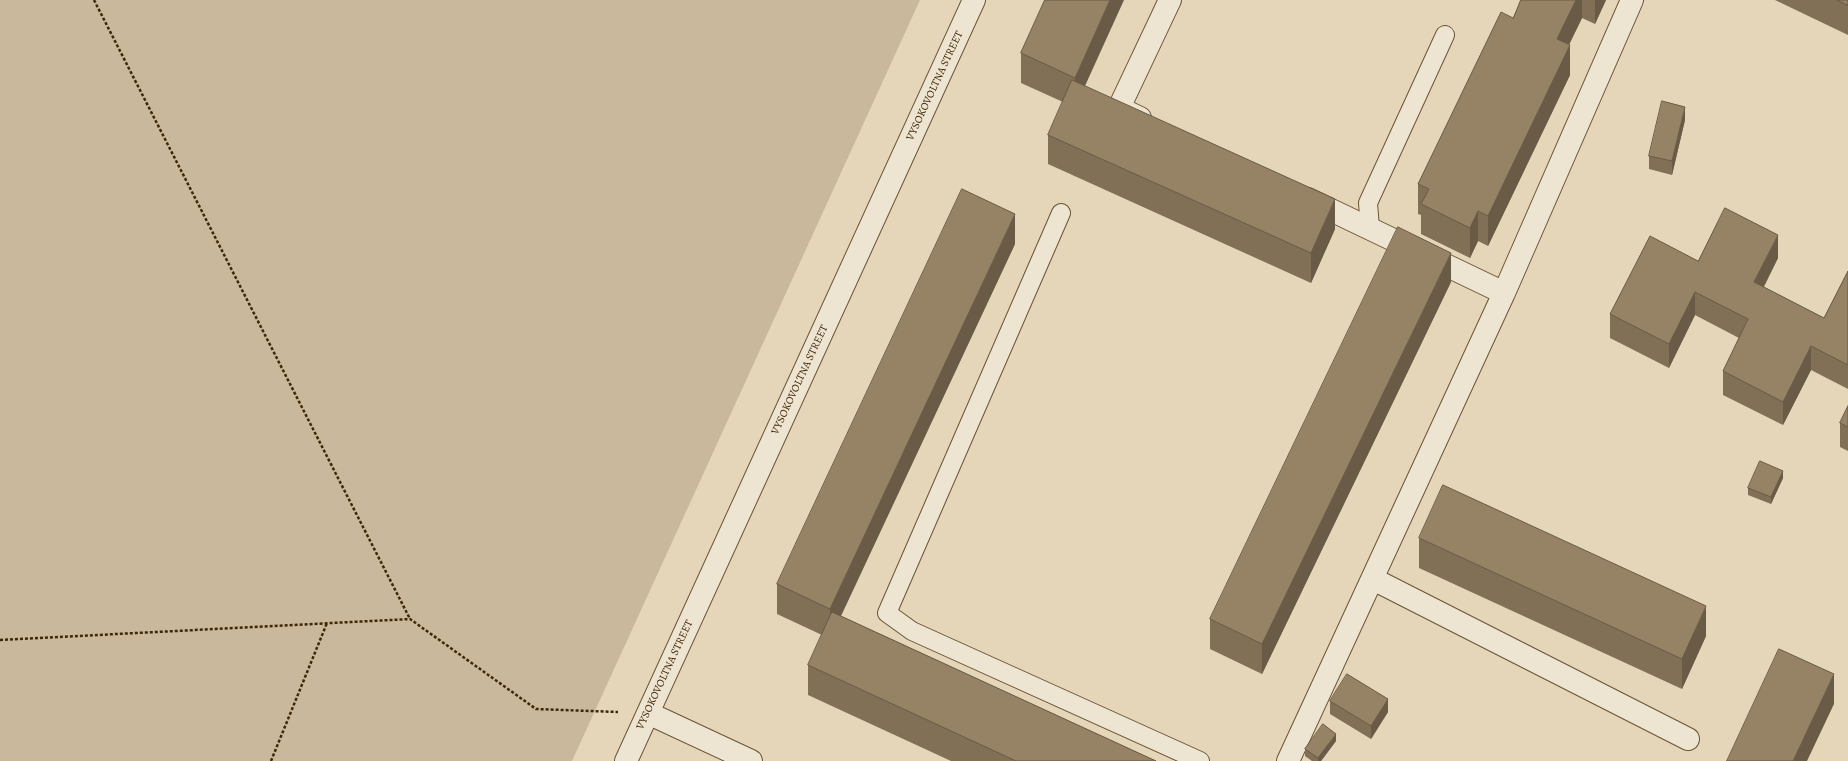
<!DOCTYPE html>
<html>
<head>
<meta charset="utf-8">
<style>
	body { margin:0 }
	canvas { display:block; background:#e5d6ba }
</style>
</head>
<body>
<canvas width="1848" height="761"></canvas>
<script>
const context = document.querySelector('canvas').getContext('2d');
context.lineJoin = 'round';
function fill(path, color) { context.fillStyle = color; context.fill(path, 'evenodd'); }
function stroke(path, color, width, dash) { context.strokeStyle = color; context.lineWidth = width; context.lineCap = dash ? 'butt' : 'round'; context.setLineDash(dash || []); context.stroke(path); }
function write(font, color, halo, rows, align = 'center') {
  context.font = font + ' Alegreya,serif'; context.lineWidth = 4; context.setLineDash([]); context.textBaseline = 'middle'; context.strokeStyle = halo; context.fillStyle = color; for (const [text, x, y, turn = 0] of rows) {
    context.save(); context.translate(x, y); context.rotate((+turn || 0) * Math.PI / 180); context.textAlign = isNaN(turn) ? turn : align; if (halo) context.strokeText(text, 0, 0); context.fillText(text, 0, 0); context.restore();
  }
}
const green = new Path2D(`
	M0,0H920L572,761H0Z`);
const path = new Path2D(`
	M94,0L410,619
	M0,640L410,619L536,709L618,712
	M271,761L327,623`);
const lane = new Path2D(`
	M1061,213L887,613L912,631L1200,761
	M1370,228L1368,203L1445,35`);
const street = new Path2D(`
	M1140,118L1119,108L1170,0
	M1504,293L1632,0
	M1373,579L1688,739
	M648,713L751,761
	M626,761L974,0
	M1288,761L1504,293L1308,199`);
const wall = new Path2D(`
	M1045,0L1085,86L1335,229L1311,283L1048,164V135L1063,102L1021,83V53Z
	M1521,0H1606L1595,24L1582,18L1569,45L1570,75L1488,246L1478,241L1470,258L1421,234V215L1418,214V184L1513,18Z
	M1775,0H1848V35Z
	M1685,120L1672,175L1649,169V156Z
	M1015,244L841,616L1156,761H951L808,695V665L822,635L777,614V584Z
	M1778,258L1764,287L1824,318L1848,271V389L1811,370L1783,425L1723,395V371L1739,338L1695,315L1669,368L1610,338V314L1698,261Z
	M1451,282L1262,674L1210,649V619Z
	M1848,406V451L1840,447V423Z
	M1783,478L1771,504L1748,495V488Z
	M1419,538L1706,636L1682,689L1419,568Z
	M1330,701L1388,712L1371,739L1330,714Z
	M1336,741L1321,761H1312L1305,756V749Z`);
const shadedWall = new Path2D(`
	M1110,0H1124L1075,108V78Z
	M1576,0H1582V18L1557,69V39Z
	M1595,0H1606L1595,24Z
	M1570,45V75L1488,246V216Z
	M1685,107V120L1672,175V161Z
	M1335,199V229L1311,283V253Z
	M1478,211V241L1470,258V228Z
	M1015,214V244L830,639V609Z
	M1778,235V258L1754,305V282Z
	M1451,253V282L1262,674V644Z
	M1695,292V315L1669,368V344Z
	M1811,346V370L1783,425V402Z
	M1783,471V478L1771,504V497Z
	M1706,606V636L1682,689V659Z
	M1834,674V704L1807,761H1793Z
	M1388,699V712L1371,739V726Z
	M1336,734V741L1321,761H1318V758Z`);
const building = new Path2D(`
	M1045,0H1110L1075,78L1021,53Z
	M1521,0H1576L1557,39L1570,45L1488,216L1478,211L1470,228L1421,204L1429,189L1418,184L1501,12L1513,18Z
	M1837,0H1848V5Z
	M1072,80L1335,199L1311,253L1048,135Z
	M1662,101L1685,107L1672,161L1649,156Z
	M962,189L1015,214L830,609L777,584Z
	M1725,208L1778,235L1754,282L1824,318L1848,271V365L1811,346L1783,402L1723,371L1748,319L1695,292L1669,344L1610,314L1650,236L1698,261Z
	M1398,227L1451,253L1262,644L1210,619Z
	M1848,406V427L1840,423Z
	M1760,461L1783,471L1771,497L1748,488Z
	M1443,485L1706,606L1682,659L1419,538Z
	M832,612L1156,761H1016L808,665Z
	M1779,649L1834,674L1793,761H1727Z
	M1347,674L1388,699L1371,726L1330,701Z
	M1323,724L1336,734L1318,758L1305,749Z`);
const streetNames = [
	["VYSOKOVOLTNA STREET",935,86,-65],
	["VYSOKOVOLTNA STREET",800,380,-65],
	["VYSOKOVOLTNA STREET",665,675,-65]
];
fill(green, '#c9b89b');
stroke(lane, '#695433', 20);
stroke(street, '#695433', 24);
stroke(path, '#402806', 2.5, [3, 2]);
stroke(lane, '#eee4d2', 18);
stroke(street, '#eee4d2', 22);
fill(wall, '#817056');
fill(shadedWall, '#695b46');
fill(building, '#968264');
stroke(building, '#695b46', 1);
write('11px', '#402806', '#eee4d2', streetNames);
</script>
</body>
</html>
